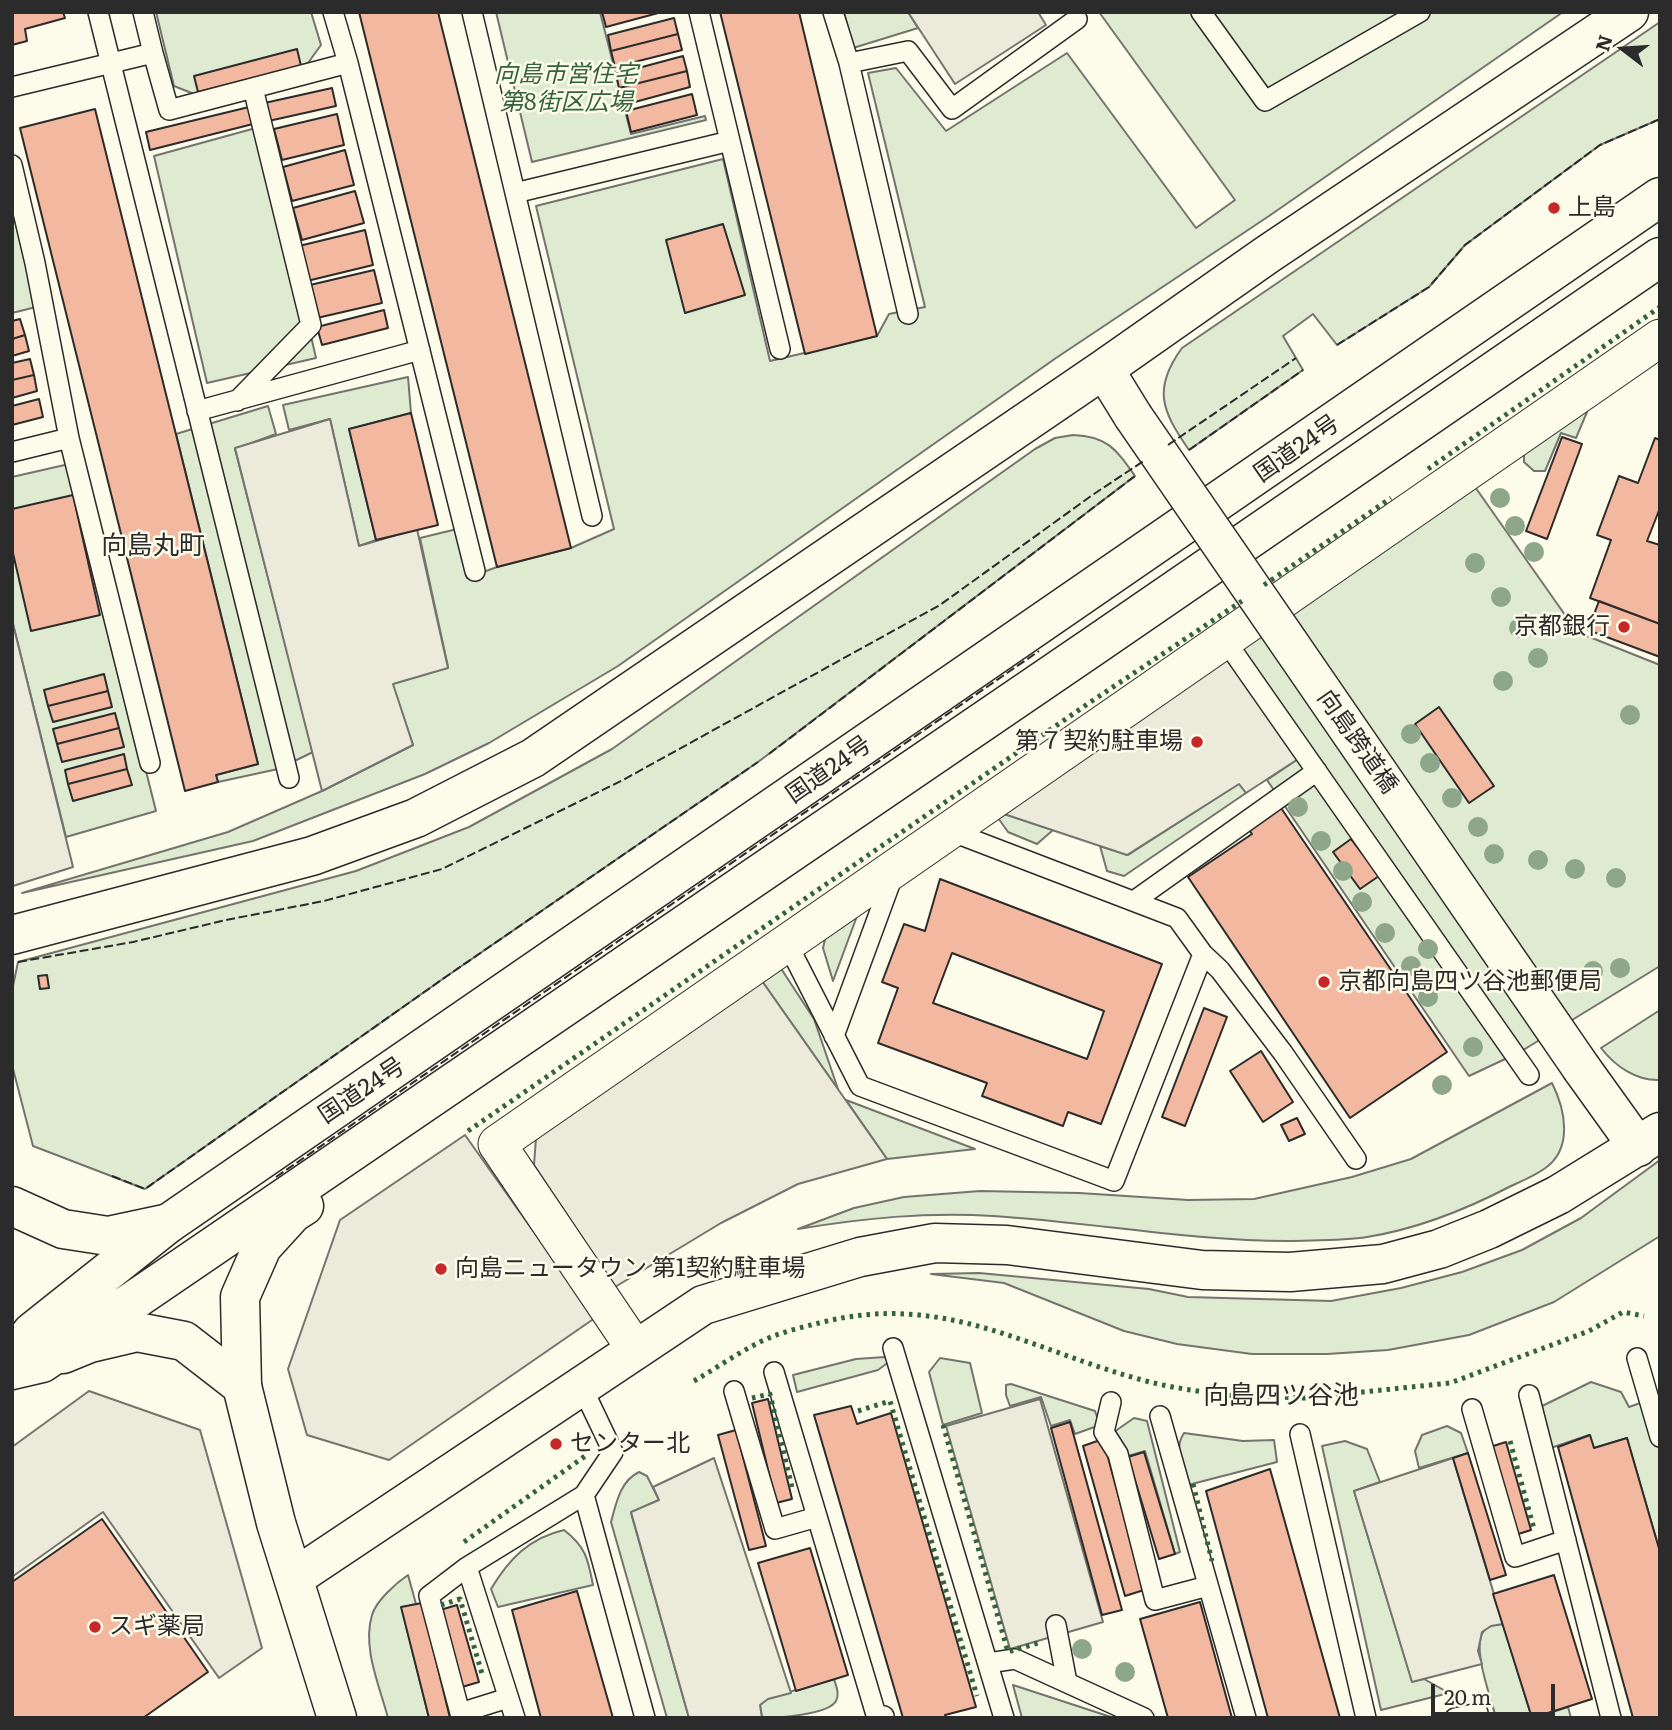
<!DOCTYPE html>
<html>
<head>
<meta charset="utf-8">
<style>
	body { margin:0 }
	#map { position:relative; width:1672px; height:1730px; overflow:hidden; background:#fdfbea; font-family:Literata,serif }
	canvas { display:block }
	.frame { position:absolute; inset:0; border:14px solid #2b2b2b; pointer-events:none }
	.north { position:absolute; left:1588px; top:14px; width:70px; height:70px; -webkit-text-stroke:5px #fdfbea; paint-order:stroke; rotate:287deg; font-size:19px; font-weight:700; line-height:28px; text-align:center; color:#2b2b2b }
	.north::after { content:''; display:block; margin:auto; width:24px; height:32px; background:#2b2b2b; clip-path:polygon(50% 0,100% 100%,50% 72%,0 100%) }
	.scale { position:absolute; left:1431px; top:1684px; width:124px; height:32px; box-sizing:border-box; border:4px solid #2b2b2b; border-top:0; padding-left:9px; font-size:21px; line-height:24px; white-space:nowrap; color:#2b2b2b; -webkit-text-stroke:5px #fdfbea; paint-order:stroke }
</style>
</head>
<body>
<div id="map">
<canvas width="1672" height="1730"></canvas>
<div class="frame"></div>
<div class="north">N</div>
<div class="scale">20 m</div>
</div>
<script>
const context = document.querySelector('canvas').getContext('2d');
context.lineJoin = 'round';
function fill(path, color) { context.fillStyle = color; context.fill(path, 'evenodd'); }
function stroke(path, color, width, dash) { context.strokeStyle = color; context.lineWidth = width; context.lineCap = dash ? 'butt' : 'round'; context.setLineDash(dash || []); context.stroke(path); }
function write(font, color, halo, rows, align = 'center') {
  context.font = font + ' Literata,"Noto Sans JP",serif'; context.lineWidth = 5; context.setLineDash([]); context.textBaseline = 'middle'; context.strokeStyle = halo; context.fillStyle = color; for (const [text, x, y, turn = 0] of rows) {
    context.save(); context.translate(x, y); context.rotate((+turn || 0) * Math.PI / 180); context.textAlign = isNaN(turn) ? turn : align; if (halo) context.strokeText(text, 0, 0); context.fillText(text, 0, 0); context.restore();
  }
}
const green = new Path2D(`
	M156,12H311L321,45L308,63L301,66L194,94L174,86Z
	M496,12H600L631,134L705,116L706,120L532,162Z
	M844,12H908L918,28L853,48Z
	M1099,12H1563L1269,216L1056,358L618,666L489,743L425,774L253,841L22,893L228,832L322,791L413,745L392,684L448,667L420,538L457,529L467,578L497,567L571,548L614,529L536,206L723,159L770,361L877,336L889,314L925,307L868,73L896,68L946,131L1067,53L1196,228L1235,200Z
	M1660,22V119L1600,145L1465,245L1429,287L1337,345L1313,314L1283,336L1303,370L1189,450C1162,411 1152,389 1182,348Z
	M263,126L316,358L207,383L154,156Z
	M12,208L36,307L12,313Z
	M408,377L411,413L349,429L376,540L359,546L330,419L289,430L283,405Z
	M1577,405L1587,412L1576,438L1561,433L1545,471H1534L1524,462V448Z
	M268,406L276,434L235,449L313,752L278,769L218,782L216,775L258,764L176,434Z
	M1073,435C1107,436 1116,449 1135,476L758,762L447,976L145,1189L33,1146L12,1065V991L18,962L356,871L469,827L612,749L1035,449L1055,438Z
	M69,464L156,811L66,837L12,620V477Z
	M1473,484L1577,632L1660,665V966L1520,1052L1469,1076L1267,780L1298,759L1229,656Z
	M1240,783L1246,793L1124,876L1107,871L1100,846L1128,855Z
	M1005,814L1053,830L1037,844L1008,832L996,815Z
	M860,908L833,981L823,948L828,927Z
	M780,967L814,1019L838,1089L762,981Z
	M1660,1010V1080C1636,1081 1615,1066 1601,1048Z
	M1552,1083C1565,1109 1574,1149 1544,1169C1534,1176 1522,1181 1511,1186C1467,1209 1417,1229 1367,1237C1342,1241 1314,1240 1288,1241C1189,1241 1091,1222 993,1216C925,1212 865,1218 798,1229L854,1208L904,1197L980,1191L1079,1193L1188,1200L1254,1199L1352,1177L1411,1159Z
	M846,1100L975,1149L887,1159Z
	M1660,1160V1236L1554,1302L1469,1335L1388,1350L1327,1354H1252L1177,1344L1124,1331L1004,1283L931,1274L979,1273L1149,1289L1188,1297L1331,1301L1401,1288L1462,1272L1522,1250L1581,1218Z
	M885,1357L894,1358L878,1370L797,1392L793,1375L856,1359Z
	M940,1358L970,1363L982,1413L943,1425L929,1372Z
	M1591,1382L1621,1392L1629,1407L1660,1396V1552L1627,1438L1594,1448L1589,1435L1545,1450L1534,1410Z
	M1011,1384L1095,1411L1100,1425L1075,1434L1070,1420L1051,1426L1041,1397L1010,1406L1006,1395V1385Z
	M1134,1418L1147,1421L1180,1552L1175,1554L1145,1451L1128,1456L1114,1432Z
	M1447,1426L1461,1433L1468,1453L1419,1468L1415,1451L1422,1435Z
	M1184,1433L1243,1441L1274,1440L1277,1462L1188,1485C1183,1468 1173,1449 1184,1433Z
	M1345,1441L1367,1449L1380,1482L1354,1491L1412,1681L1424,1679L1449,1693L1381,1710L1322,1446Z
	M639,1472L647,1476L659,1500L631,1513L689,1718H667L611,1522C616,1504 620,1481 639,1472Z
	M564,1530C586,1547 588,1559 593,1585L498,1607L491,1589C509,1559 529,1538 564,1530Z
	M408,1575L416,1604L402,1608L429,1718H388C380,1687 362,1648 372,1615C376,1601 396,1583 408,1575Z
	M1503,1624L1532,1718H1496C1491,1698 1472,1649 1483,1632C1487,1625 1495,1625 1503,1624Z
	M834,1679C836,1686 840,1694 836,1701C828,1715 776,1718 762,1718L760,1705L768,1698Z
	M1013,1685L1114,1718H1022Z
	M1568,1707L1571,1718H1534Z`);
const parking = new Path2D(`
	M908,12H1038L1046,25L955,84Z
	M330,419L359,546L417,529L448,668L393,684L413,745L322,791L235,448Z
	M12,620L73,867L13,886L12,881Z
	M1229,656L1298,759L1246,793L1239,784L1127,855L1004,814Z
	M762,981L887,1159L798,1184L721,1223L615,1287L534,1165L536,1138Z
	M465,1135L595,1318L389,1460L307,1435L288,1369L340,1220Z
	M89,1391L200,1430L262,1648L219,1678L103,1512L12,1577V1447Z
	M1040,1399L1103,1622L1010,1649L946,1426Z
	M714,1458L791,1693L768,1699L760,1705L762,1718H689L631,1512L659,1500L653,1487Z
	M1453,1458L1503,1624L1491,1626L1482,1632L1478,1651L1482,1664L1412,1682L1354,1491Z`);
const building = new Path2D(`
	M12,12H63L65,18L25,29L27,41L12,45Z
	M359,12H438L571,548L497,567Z
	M602,12H662L606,27Z
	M720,12H799L877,336L805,354Z
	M674,18L678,34L611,51L608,35Z
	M678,34L682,50L615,67L611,51Z
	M297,49L301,66L198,92L194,76Z
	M683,56L687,71L619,88L616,74Z
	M687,71L690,87L624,105L619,88Z
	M332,88L336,106L264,122L260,104Z
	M692,94L697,115L631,132L626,111Z
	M249,107L253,124L150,150L146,132Z
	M95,109L258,764L216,775L218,782L185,791L20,128Z
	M337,114L344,145L282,160L274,129Z
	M345,150L354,185L292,201L283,167Z
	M355,191L364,223L302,240L293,208Z
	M723,224L745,295L685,313L666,240Z
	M365,230L373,265L307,281L299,246Z
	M374,270L382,303L317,318L310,285Z
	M384,310L388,328L322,345L317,327Z
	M20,319L25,335L12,339V321Z
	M25,335L29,351L12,356V339Z
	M30,359L34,375L12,380V363Z
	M34,375L37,391L12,398V380Z
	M39,399L43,417L12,425V406Z
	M411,413L438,525L376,540L349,429Z
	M1562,437L1582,444L1547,539L1526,531Z
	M1655,438L1660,440V508L1647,541L1660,545V624L1590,598L1611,540L1597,535L1619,476L1638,483Z
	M73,495L100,615L31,631L12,549V509Z
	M1599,601L1660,624V657L1588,630Z
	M104,674L108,691L48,706L44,690Z
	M108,691L112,707L53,722L48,706Z
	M1439,707L1494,786L1469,803L1415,724Z
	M115,713L119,728L57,744L53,729Z
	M119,728L124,747L62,762L57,744Z
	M124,754L127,769L68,784L65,770Z
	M127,769L132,785L73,801L68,784Z
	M1279,805L1447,1052L1350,1118L1188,877L1252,834L1247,827Z
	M1351,839L1379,876L1360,889L1333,852Z
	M940,879L1162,964L1101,1124L1068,1112L1063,1126L982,1096L987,1083L878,1043L898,988L882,982L904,924L925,931ZM952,953L1104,1011L1087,1059L933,1003Z
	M47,975L49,988L40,989L38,976Z
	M1204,1008L1227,1017L1185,1126L1162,1117Z
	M1261,1051L1293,1102L1263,1122L1230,1071Z
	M1297,1118L1305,1134L1289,1141L1281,1125Z
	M768,1399L792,1499L776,1503L752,1403Z
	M851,1406L857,1424L891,1413L976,1707L945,1715L946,1718H903L814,1415Z
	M1070,1422L1122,1610L1102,1615L1051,1428Z
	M736,1430L766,1546L749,1550L718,1435Z
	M1590,1435L1594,1448L1627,1438L1660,1552V1718H1633L1558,1447Z
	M1103,1439L1144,1590L1125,1596L1083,1446Z
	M1506,1442L1531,1530L1515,1535L1490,1447Z
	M1144,1452L1175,1554L1159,1559L1128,1457Z
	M1468,1453L1506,1575L1490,1580L1453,1458Z
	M1270,1469L1340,1718H1268L1206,1491Z
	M102,1519L208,1672L143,1718H12V1582Z
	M810,1548L848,1675L796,1691L758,1563Z
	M1554,1575L1592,1699L1532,1718L1493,1594Z
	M577,1591L613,1718H541L512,1610Z
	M1200,1602L1232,1718H1168L1140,1619Z
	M422,1603L450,1718H429L401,1607Z
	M457,1605L479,1682L462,1687L440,1610Z`);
const lane = new Path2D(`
	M98,12L289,778
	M143,12L153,53
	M472,12L592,516
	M699,12L780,349
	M833,12L849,63L908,314
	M1201,12L1265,101L1420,12
	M348,63L475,571
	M849,63L908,51L952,109L1077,19
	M12,87L153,53L169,110L348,63L333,12
	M12,165L35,263L69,438L150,763
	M515,193L730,141
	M237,401L311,325L253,88
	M197,411L420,350
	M12,452L69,438
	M1225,640L1529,1075
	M1134,901L1317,771
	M787,943L860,1086L1114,1181L1203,954L1177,918L950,831
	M1203,954L1220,970L1283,1053L1356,1159
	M834,1036L894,873
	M893,1348L1004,1718
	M1637,1358L1660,1437
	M774,1372L877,1718L884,1716
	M734,1391L775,1529L817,1517
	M1529,1395L1611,1718
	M1111,1402L1104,1432L1118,1454L1155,1600L1208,1586
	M1472,1409L1515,1557L1566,1540
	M1160,1416L1246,1718
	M1300,1434L1366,1718
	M584,1495L645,1718
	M467,1567L429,1596L460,1713L508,1698
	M1056,1625L1067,1682
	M988,1663L1015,1659L1144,1718
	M515,1718L467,1567L584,1495L613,1452L582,1387
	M1455,1718L1478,1713`);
const street = new Path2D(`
	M636,1350L497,1144L1660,338`);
const secondary = new Path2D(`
	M1104,369L1133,416
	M12,935L312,856L416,818L533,758L1104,369L1268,254L1629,12
	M1582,1069L1638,1147
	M12,1206L63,1229L108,1236L169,1223
	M63,1354L90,1343L137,1332L184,1341L242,1386L276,1523L337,1718
	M294,1578L703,1305L860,1257L935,1243L1007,1245L1202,1270L1290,1272L1383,1264L1439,1249L1489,1229L1558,1195L1660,1132`);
const highway = new Path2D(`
	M12,1358L32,1332L169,1223L1660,197
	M12,1370L42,1363C580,994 1123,629 1660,257
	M242,1386L240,1297L262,1247L293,1213L304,1206`);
const secondaryBridge = new Path2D(`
	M1133,416L1582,1069`);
const hedge = new Path2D(`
	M1428,469L1660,307
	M1264,585L1391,498
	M468,1131L1089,703L1242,601
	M694,1381C715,1369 736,1354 758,1343C777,1333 799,1328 819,1323C946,1290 1032,1352 1150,1382C1177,1389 1206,1392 1234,1396
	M1251,1396L1305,1398L1450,1383L1589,1331L1623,1312L1644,1316
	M752,1398L770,1394L793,1492
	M858,1411L890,1401L977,1696
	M943,1425L1008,1652L1038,1643
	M1510,1441L1534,1529
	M1193,1484L1212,1561
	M464,1542L588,1454
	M441,1605L460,1599L483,1677`);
const fence = new Path2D(`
	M1337,345L1429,287L1465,245L1600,145L1660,119
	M1168,445L1296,358
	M1189,450L1303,370
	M769,754L1135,476
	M18,962L133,942L226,920L324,901L442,869L623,780L940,605L1091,496L1145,460
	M112,1176L145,1189L447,976L758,762
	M276,1177L1039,651`);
const trees = [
	[1500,498],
	[1515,526],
	[1534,552],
	[1475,563],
	[1501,597],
	[1519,628],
	[1538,658],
	[1503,681],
	[1630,715],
	[1411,734],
	[1430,763],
	[1452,798],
	[1298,807],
	[1478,827],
	[1321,841],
	[1494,854],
	[1538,860],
	[1575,869],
	[1343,871],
	[1616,878],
	[1362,902],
	[1385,933],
	[1428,949],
	[1411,966],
	[1620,968],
	[1593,971],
	[1428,997],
	[1473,1047],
	[1442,1085],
	[1082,1649],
	[1125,1672]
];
const markers = [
	[1554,208,7,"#c62828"],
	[1624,627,7,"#c62828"],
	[1197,742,7,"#c62828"],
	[1324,982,7,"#c62828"],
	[441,1269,7,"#c62828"],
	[556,1444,7,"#c62828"],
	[95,1627,7,"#c62828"]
];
const parkNames = [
	["向島市営住宅",566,75],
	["第8街区広場",566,103]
];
const poiNames = [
	["上島",1568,208],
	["京都銀行",1610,627,"right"],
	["第７契約駐車場",1183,742,"right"],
	["京都向島四ツ谷池郵便局",1338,982],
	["向島ニュータウン 第1契約駐車場",455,1269],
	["センター北",570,1444],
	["スギ薬局",109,1627]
];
const streetNames = [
	["国道24号",1297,449,-35],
	["向島跨道橋",1357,742,55],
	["国道24号",829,770,-35],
	["国道24号",362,1091,-34]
];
const neighbourhoodNames = [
	["向島丸町",153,546],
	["向島四ツ谷池",1281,1396]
];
fill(green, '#deebd1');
stroke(green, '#74746e', 2);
fill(parking, '#eceadb');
stroke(parking, '#74746e', 2);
fill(building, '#f2b8a0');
stroke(building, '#2b2b2b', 2);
stroke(lane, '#2b2b2b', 22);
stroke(street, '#2b2b2b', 39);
stroke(secondary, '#2b2b2b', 41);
stroke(highway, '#2b2b2b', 41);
stroke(lane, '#fdfbea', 19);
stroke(street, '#fdfbea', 37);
stroke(secondary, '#fdfbea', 38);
stroke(highway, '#fdfbea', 38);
stroke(secondaryBridge, '#2b2b2b', 41, []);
stroke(secondaryBridge, '#fdfbea', 38);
stroke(hedge, '#34623c', 5, [3.5, 5]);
stroke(fence, '#2b2b2b', 2, [9, 3.5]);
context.fillStyle = '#8ea78a';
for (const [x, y] of trees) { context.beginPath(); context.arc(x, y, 10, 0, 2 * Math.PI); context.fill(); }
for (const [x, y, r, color] of markers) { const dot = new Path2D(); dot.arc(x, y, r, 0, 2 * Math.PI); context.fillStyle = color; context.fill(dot); stroke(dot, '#fdfbea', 2.5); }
write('italic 24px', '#34623c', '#fdfbea', parkNames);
write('24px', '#2b2b2b', '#fdfbea', poiNames, 'left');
write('24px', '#2b2b2b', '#fdfbea', streetNames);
write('26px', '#2b2b2b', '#fdfbea', neighbourhoodNames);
</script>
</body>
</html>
